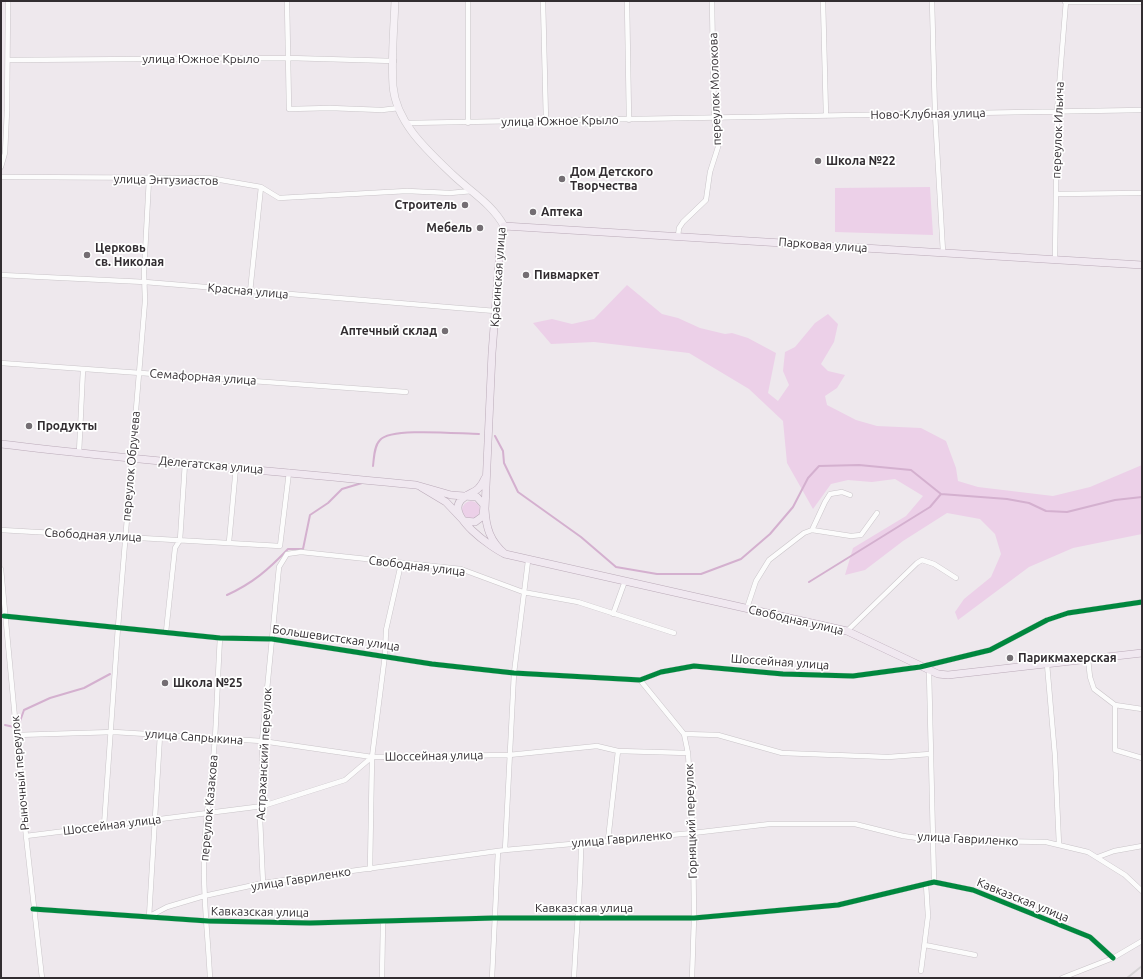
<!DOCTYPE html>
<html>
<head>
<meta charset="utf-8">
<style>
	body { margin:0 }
	#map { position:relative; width:1143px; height:979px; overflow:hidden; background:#eee8ed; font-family:Ubuntu,sans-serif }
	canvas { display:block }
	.frame { position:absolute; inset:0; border:2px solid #322d31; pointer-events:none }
</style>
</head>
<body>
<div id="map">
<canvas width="1143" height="979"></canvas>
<div class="frame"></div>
</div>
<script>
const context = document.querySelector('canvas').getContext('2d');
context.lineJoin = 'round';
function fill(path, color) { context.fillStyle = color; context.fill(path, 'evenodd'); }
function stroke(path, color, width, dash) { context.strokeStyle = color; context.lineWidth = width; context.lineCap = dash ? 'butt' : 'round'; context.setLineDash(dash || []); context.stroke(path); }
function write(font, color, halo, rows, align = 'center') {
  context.font = font + ' Ubuntu,sans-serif'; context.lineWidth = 3.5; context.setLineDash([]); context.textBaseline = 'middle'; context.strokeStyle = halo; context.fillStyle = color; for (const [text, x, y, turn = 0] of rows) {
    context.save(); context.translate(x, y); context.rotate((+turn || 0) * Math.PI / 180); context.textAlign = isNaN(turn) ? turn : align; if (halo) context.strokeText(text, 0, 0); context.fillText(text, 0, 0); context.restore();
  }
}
const green = new Path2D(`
	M930,187L933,235L835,232V188Z
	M627,285L662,314L678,318L700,328L725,334L732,333L748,338L776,353L768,393L778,401L789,385L783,371L785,352L795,347L815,323L828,314L838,324L834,342L821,364L828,371L845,375L837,388L825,396L827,405L856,420L877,426L921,428L946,441L956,468L958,481L978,487L1053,496L1090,487L1142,465V534L1073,548L1029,567L958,620L955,612L964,599L991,577L1001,554L995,534L980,519L947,513L903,541L865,570L845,575L853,548L906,516L923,496L895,479L872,482L848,480L831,484L813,509L787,463L783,421L749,389L689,353L594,342L551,344L533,323L552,319L572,324L594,319Z
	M462 510a9 9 0 1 1 18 0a9 9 0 1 1-18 0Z`);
const stream = new Path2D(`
	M495,436L503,451L504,463L518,492L581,537L616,567L657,574H701L741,559L770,534L793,507L808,478L819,466L859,465L911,470L941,494
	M373,466C374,458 374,446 380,440C391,427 461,434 479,434
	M809,582L930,507L941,494L1007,499L1029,503L1046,511L1067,512L1115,500L1142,497
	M227,595C253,583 268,570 288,549H303L310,515L328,503L342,489L362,483
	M19,724L24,710L50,698L84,688L110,674
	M5,725L14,727`);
const street = new Path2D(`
	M287,1L289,109L330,108L382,110L399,108
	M468,1V123
	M543,1L546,121
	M627,1L629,120
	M823,1L826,116
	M932,1L935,114L943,252
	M1065,2H1142
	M8,60L289,58L394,61
	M406,123L1142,110
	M1,167L5,153L7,111L8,1
	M1,177L209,178L261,187L279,198L407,191L450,193L472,191
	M1056,194L1142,193
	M678,236L679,228L683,222L706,200L710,172L718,147L714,118L712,1
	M1055,259L1057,112L1066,1
	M1,275L145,282L495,311
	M250,292L261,187
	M1,363L406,392
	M79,453L83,369
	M1,530L280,546L289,472
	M812,530L825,502L830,494L842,492L850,495
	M229,542L236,467
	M1,569L26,836L42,978
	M747,608L756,581L769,560L804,533L812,530L851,536L861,535L877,513
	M613,614L625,581
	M4,616L220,638L272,639L432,664L514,673L640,680L661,672L694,666L783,674L853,676L920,667L990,650L1047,620L1068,613L1142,602
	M847,631L917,563L922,560L934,564L956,578
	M166,632L175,548L180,540L185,463
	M1088,659L1090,677L1094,689L1115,705
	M1047,664L1055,756L1059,845
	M929,671L934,882
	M640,680L684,734L688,753L693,833L694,918L692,978
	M1142,709L1115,705V750L1142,758
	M684,734L718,735L782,753L888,757L930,754
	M16,735L114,732L262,741L372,757L509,755L597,746L618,751L688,753
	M104,826L118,627L145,301L144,272L149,179
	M26,836L263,806L345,780L372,757
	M608,840L618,751
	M505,850L514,673L528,561
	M1098,857L1114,851L1142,846
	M370,869L372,757L385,655L386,630L401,564
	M263,883L260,818L263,806L262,741L279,567L287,554L301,552L461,569L523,592L578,602L674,633
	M33,909L208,921L310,923L494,918H694L838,905L934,882L973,890L1090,937L1113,958
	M150,916L167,907L204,896L263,883L505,850L693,833L770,824H855L903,836L932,840L1046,842L1088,852L1125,875L1142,891
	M149,917L160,735
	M925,945L975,955
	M921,971L928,916L926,884
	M210,978C208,937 203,897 204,857C205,817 212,778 215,738C217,705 218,671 220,638
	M382,978L383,921
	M492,978L498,851
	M574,978C576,933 581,888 581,842
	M1062,978L1113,958L1142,941`);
const secondary = new Path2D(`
	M395,1C394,29 391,58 393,86C396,123 428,151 453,175C471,192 492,204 504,226`);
const primary = new Path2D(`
	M1,444C139,461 278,471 416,485L451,495L477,497L484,505L483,516L475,522L464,521L446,502L421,487
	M485,478C477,496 470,490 461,500C446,516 492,548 505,554L847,631L938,674L948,675L1142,653
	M505,554C490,541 486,528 485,509L492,353L500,249L504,226L1142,265`);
const rail = new Path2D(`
	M1127,978L1142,966`);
const cycleway = new Path2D(`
	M4,616L220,638L272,639L432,664L514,673L640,680L661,672L694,666L783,674L853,676L920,667L990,650L1047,620L1068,613L1142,602
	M33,909L208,921L310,923L494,918H694L838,905L934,882L973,890L1090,937L1113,958`);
const markers = [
	[818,161,4,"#746e73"],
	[562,179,4,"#746e73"],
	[465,205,4,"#746e73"],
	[533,212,4,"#746e73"],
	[480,228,4,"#746e73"],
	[87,255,4,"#746e73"],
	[526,275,4,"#746e73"],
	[445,331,4,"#746e73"],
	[29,426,4,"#746e73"],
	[1010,658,4,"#746e73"],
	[165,683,4,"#746e73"]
];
const streetNames = [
	["улица Южное Крыло",201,59],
	["переулок Молокова",715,89,-92],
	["Ново-Клубная улица",928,114,-1],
	["улица Южное Крыло",560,121,-1],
	["переулок Ильича",1058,130,-88],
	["улица Энтузиастов",166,180,1],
	["Парковая улица",823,245,4],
	["Красинская улица",498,277,-86],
	["Красная улица",248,291,5],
	["Семафорная улица",203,377,4],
	["Делегатская улица",211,465,5],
	["переулок Обручева",131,466,-85],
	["Свободная улица",93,535,3],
	["Свободная улица",417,566,7],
	["Свободная улица",796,620,13],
	["Большевистская улица",336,638,8],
	["Шоссейная улица",780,662,4],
	["улица Сапрыкина",194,737,4],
	["Астраханский переулок",264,754,-87],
	["Шоссейная улица",434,756,-1],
	["Рыночный переулок",20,773,-95],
	["переулок Казакова",209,808,-85],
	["Горняцкий переулок",691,821,-92],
	["Шоссейная улица",112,825,-7],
	["улица Гавриленко",622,839,-5],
	["улица Гавриленко",968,839,3],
	["улица Гавриленко",301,879,-9],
	["Кавказская улица",1023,900,22],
	["Кавказская улица",584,908],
	["Кавказская улица",260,912,1]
];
const poiNames = [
	["Школа №22",826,161],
	["Дом Детского",570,172],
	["Творчества",570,186],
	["Строитель",457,205,"right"],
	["Аптека",541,212],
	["Мебель",472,228,"right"],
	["Церковь",95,248],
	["св. Николая",95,262],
	["Пивмаркет",534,275],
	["Аптечный склад",437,331,"right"],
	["Продукты",37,426],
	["Парикмахерская",1018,658],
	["Школа №25",173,683]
];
fill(green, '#ecd0e8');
stroke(stream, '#d4b0cf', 2);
stroke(street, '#c9c4c8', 5.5);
stroke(secondary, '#c9c4c8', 8);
stroke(primary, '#baaab8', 8);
stroke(street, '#fcfcfc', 4.5);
stroke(secondary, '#f6f1f6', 7);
stroke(primary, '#f0e8f0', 7);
stroke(rail, '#d6d4d6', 2);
stroke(cycleway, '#00873e', 5);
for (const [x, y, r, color] of markers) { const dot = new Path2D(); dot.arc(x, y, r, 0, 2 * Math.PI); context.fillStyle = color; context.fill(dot); stroke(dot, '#fff', 1.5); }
write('12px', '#322d31', '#fff', streetNames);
write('bold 12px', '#322d31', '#fff', poiNames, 'left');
</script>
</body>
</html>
